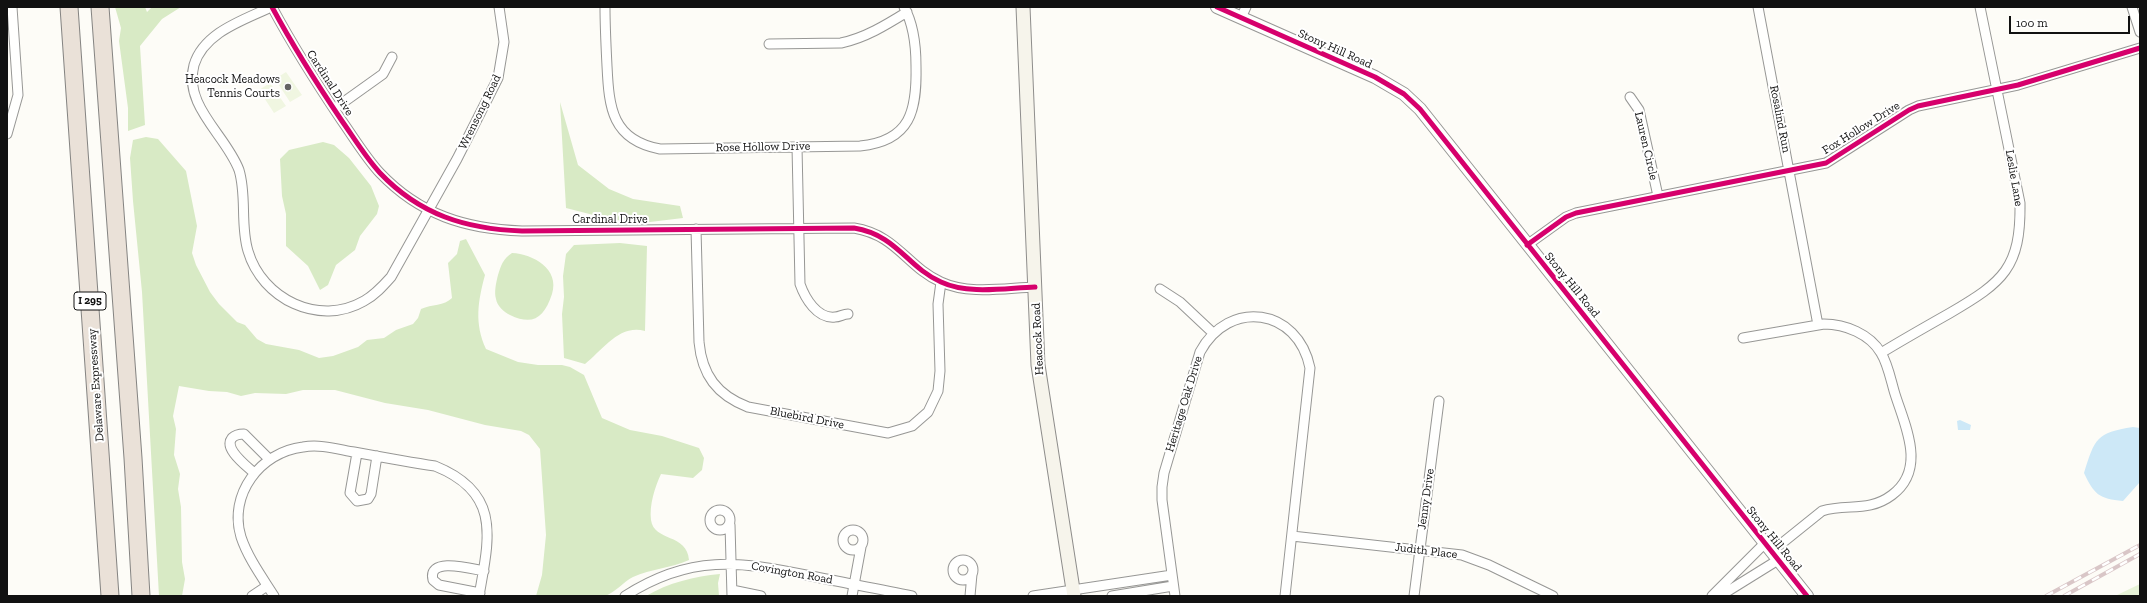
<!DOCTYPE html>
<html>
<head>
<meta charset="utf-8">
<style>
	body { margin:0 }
	#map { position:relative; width:2147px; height:603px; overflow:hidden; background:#fdfcf7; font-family:"Zilla Slab",serif }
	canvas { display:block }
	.frame { position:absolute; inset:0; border:8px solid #111; pointer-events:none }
	.scale { position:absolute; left:2009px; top:16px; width:121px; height:18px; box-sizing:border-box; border:2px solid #111; border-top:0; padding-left:5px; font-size:12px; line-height:14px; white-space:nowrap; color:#111; -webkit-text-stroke:3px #fff; paint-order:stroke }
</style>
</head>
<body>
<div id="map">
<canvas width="2147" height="603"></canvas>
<div class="frame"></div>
<div class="scale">100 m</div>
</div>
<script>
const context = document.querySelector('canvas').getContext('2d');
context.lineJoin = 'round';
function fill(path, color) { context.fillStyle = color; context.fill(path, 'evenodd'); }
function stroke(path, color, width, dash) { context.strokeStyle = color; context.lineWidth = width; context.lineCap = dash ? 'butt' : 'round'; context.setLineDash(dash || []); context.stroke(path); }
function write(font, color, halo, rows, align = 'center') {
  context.font = font + ' "Zilla Slab",serif'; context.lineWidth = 4; context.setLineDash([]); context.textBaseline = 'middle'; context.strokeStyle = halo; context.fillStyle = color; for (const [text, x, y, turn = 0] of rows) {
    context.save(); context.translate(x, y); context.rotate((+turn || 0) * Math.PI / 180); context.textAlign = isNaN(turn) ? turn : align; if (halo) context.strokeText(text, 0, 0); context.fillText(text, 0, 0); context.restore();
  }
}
const green = new Path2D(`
	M2140,584V596H2115Z`);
const forest = new Path2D(`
	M115,7H145L147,12L152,7H181L162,19L140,46L145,125L128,131V108L119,41L121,28Z
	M560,102L578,165L609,189L633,199L680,206L683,218L650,222L613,220L566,208Z
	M146,137L158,139L186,171L197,226L192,253L196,265L210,292L219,304L237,322L245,325L257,339L266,344L299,350L319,358L333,356L358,347L367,340L384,338L396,330L413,324L418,318L421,309C432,304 444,306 452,298L448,263L457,254L460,241L466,239L485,275C478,301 474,323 486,349L518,362L538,365H562L570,367L584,375L602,418L630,430L662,436L699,448L704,458L702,470L693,478L661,474C655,487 649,505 651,520C654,542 687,533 689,560C671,568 651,569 633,577C623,582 616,592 605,596H536L542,575L546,535L540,449L529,435L521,431L485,425L428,410L385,403L335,390H303L286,394L255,393L241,396L227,392L209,391L179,386L173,416L176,429L174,455L180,474L178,489L181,507L182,562L185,579L182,596H159L142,292L133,201L130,158L133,140Z
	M323,142L334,145L349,158L371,186L379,206L377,214L360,236L355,250L336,265L328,285L320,290L308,266L286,246V214L282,196L280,159L289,150Z
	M620,243L647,246L645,331C619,324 603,350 585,364L564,358L562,314L564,297L563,276L566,254L574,245Z
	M512,253C533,254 560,269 552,294C544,318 533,326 510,315C504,312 497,306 496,299C494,292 496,283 498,275C501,265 503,259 512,253Z
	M720,574L718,583L719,596H646C668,583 695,576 720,574Z`);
const pitch = new Path2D(`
	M286,72L302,95L290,102L275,79Z
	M270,83L286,106L274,113L259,90Z`);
const water = new Path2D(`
	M1960,420L1971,425L1970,430H1958L1957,421Z
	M2133,427L2140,428V482L2123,501C2099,499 2094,494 2084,473C2095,438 2096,433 2133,427Z`);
const minor = new Path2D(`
	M271,7C244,20 204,32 194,65C183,106 226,135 239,170C247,196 240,225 248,251C262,299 319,327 364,301C375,295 383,286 391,277L457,159L498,78L504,42L499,7
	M272,7C293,46 317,84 342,121C354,138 366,158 380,173C420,215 466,229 522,231L854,228C897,235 907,267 941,282C969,295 1005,288 1035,287
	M605,7C605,27 606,46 607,66C609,108 612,140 660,149L860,146C911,141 917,110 916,66C916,46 914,25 904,7
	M1758,7L1818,325
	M2132,7L2140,32
	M1241,18L1246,7
	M769,44L841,43C865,38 886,25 907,12
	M1630,97L1639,110L1658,196
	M334,109L383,74L392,57
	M7,134L18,95L12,7
	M797,147L800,284C805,298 817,319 835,317C840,317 843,314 848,314
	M696,229L699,342C702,375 717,395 748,407L888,433L912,426L928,412L938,391L940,371L938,304L941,282
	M1527,245L1566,217L1576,213L1826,163L1909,110L1918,106L2018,85L2140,48
	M1160,289L1180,302L1213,333
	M1743,338L1824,324C1845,324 1870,334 1881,353C1888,364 1891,381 1895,394C1905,426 1927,469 1892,495C1868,513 1847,503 1822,511L1771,552
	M1881,353C1904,339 1927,326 1950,313C2003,282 2021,268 2020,203L1980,7
	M357,453L350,493L357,501L368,499L371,494L377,456
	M254,473C247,466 223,449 232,438C236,434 240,434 244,434L269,459
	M710 520a10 10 0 1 1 20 0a10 10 0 1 1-20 0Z
	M730,525L732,596
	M843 540a10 10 0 1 1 20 0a10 10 0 1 1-20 0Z
	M1292,536L1462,555L1489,565L1553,596
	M953 570a10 10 0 1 1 20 0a10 10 0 1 1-20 0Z
	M732,590L761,596
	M480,593L439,585L433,580C427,556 472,569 484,571
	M252,596L267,586
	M274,596C262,577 248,558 241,537C228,495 260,452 303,447C320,444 337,449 354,452C381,457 408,462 435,466C502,493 489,538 479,596
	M625,596C690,554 739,561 811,576C845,583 879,589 912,596
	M852,596L861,547
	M970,596L972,574
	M1033,596L1172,575
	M1112,596L1173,586
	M1175,596L1162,500V487L1164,473L1200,352C1229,298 1298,308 1310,368L1285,596
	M1414,596L1439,401
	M1712,596L1764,544
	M1720,596L1778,560`);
const tertiary = new Path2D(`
	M1217,7L1375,77L1404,94L1420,109L1807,596`);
const secondary = new Path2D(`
	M1023,7L1038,365L1074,596`);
const motorway = new Path2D(`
	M69,7L110,596
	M100,7L133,458L141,596`);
const rail = new Path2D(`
	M2046,596L2140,545
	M2064,596L2140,554`);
const cycleway = new Path2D(`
	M272,7C293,46 317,84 342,121C354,138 366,158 380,173C420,215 466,229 522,231L854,228C897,235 907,267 941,282C969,295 1005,288 1035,287
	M1217,7L1375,77L1404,94L1420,109L1807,596
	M1527,245L1566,217L1576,213L1826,163L1909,110L1918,106L2018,85L2140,48`);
const markers = [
	[288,87,4,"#646362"]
];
const shields = [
	[90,301,32]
];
const shieldNames = [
	["I 295",90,301]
];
const streetNames = [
	["Stony Hill Road",1335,49,24],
	["Cardinal Drive",330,83,57],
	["Wrensong Road",480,112,-64],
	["Rosalind Run",1780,119,79],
	["Fox Hollow Drive",1861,128,-32],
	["Lauren Circle",1646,146,77],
	["Rose Hollow Drive",763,147,-1],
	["Leslie Lane",2014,178,80],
	["Cardinal Drive",610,220],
	["Stony Hill Road",1572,285,51],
	["Heacock Road",1038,339,-93],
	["Delaware Expressway",96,385,-94],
	["Heritage Oak Drive",1184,404,-73],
	["Bluebird Drive",807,418,11],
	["Jenny Drive",1426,499,-82],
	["Stony Hill Road",1774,539,51],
	["Judith Place",1426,551,7],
	["Covington Road",792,573,10]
];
const poiNames = [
	["Heacock Meadows",280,80],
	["Tennis Courts",280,94]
];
fill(green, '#e7f3d7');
fill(forest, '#d8eac5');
fill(pitch, '#f0f6e1');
fill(water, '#cde8f7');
stroke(minor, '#979795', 11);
stroke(tertiary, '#979795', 14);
stroke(secondary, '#8e8d8b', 15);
stroke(motorway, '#858482', 19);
stroke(minor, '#fffffe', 9);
stroke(tertiary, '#fffffe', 12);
stroke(secondary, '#f6f4eb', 13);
stroke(motorway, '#eae1d8', 17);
stroke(rail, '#d9c6c7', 4);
stroke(rail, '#fff', 2.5, [8]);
stroke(cycleway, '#d6006c', 5);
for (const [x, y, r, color] of markers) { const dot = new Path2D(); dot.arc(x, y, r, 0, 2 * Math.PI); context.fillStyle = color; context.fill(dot); stroke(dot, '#fff', 1.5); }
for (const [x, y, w] of shields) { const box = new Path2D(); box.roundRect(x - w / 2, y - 9, w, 18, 3); context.fillStyle = '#fff'; context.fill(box); stroke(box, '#111', 1); }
write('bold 11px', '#111', null, shieldNames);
write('12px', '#111', '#fff', streetNames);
write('12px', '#111', '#fff', poiNames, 'right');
</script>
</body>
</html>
